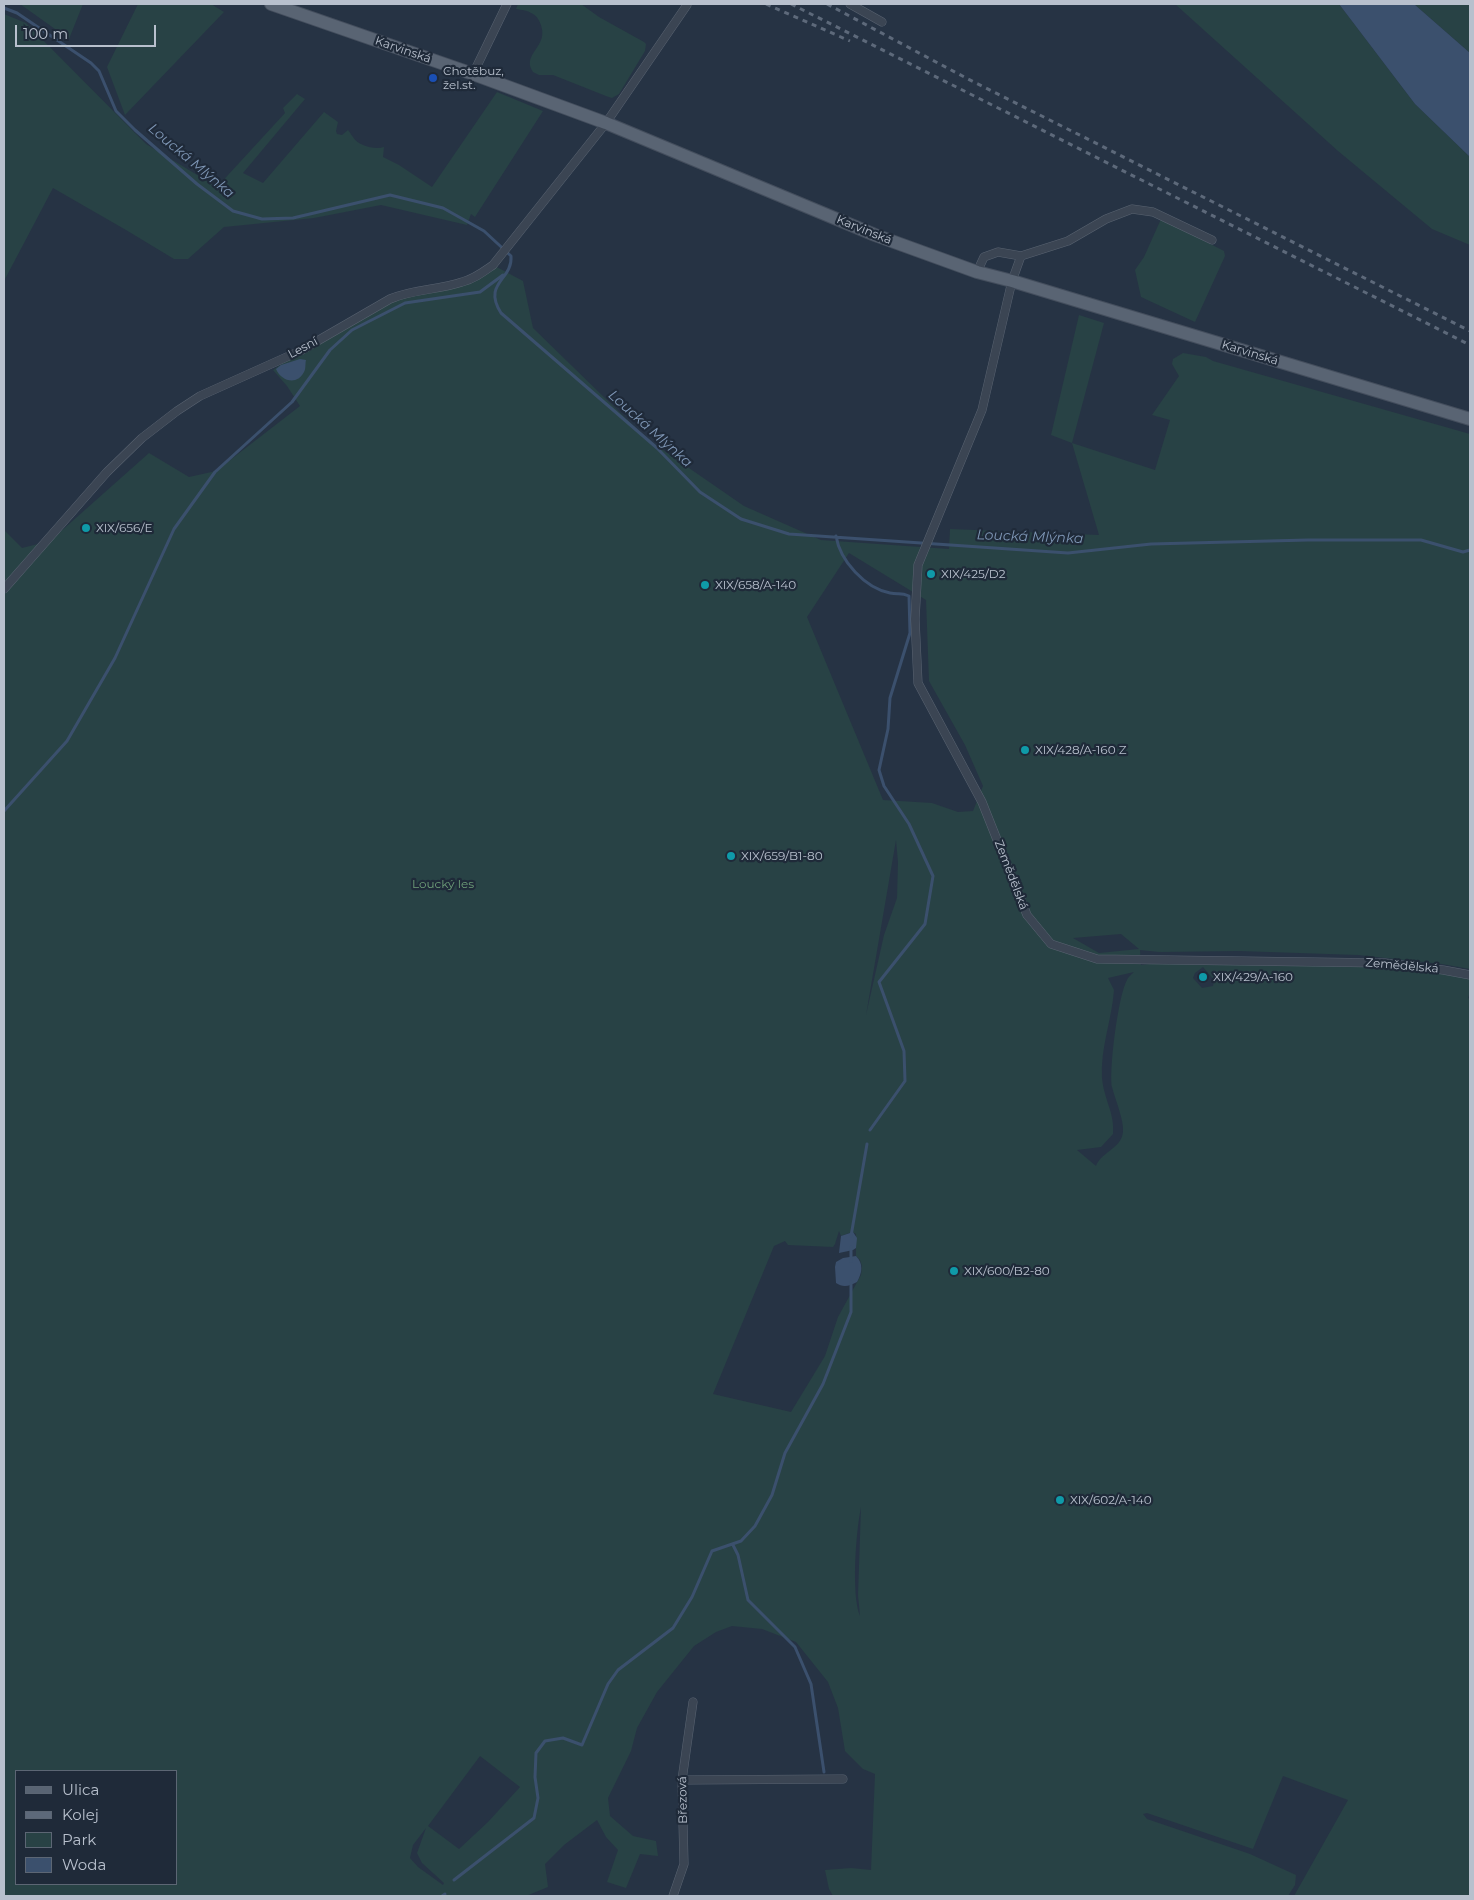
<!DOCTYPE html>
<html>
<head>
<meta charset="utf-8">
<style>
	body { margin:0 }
	#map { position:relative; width:1474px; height:1900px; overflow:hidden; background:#263344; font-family:Montserrat,sans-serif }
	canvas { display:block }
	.frame { position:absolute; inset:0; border:5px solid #b8c0cd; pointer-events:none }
	.legend { position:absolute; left:15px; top:1770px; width:162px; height:115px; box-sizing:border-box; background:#1f2a39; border:1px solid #5c6674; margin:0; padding:6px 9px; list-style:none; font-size:15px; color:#b8c0cd }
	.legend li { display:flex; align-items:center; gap:10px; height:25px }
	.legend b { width:25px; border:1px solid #5c6674 }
	.scale { position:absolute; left:15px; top:25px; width:141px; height:22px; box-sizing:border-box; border:2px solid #b8c0cd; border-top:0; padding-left:6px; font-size:15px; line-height:18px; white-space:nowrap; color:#b8c0cd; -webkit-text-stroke:4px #1f2a39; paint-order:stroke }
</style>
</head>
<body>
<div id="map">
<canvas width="1474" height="1900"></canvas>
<div class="frame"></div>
<ul class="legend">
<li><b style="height:6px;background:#596473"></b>Ulica</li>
<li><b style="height:6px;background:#5d697a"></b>Kolej</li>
<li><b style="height:14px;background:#284245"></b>Park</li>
<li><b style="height:14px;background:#3b506d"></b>Woda</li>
</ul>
<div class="scale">100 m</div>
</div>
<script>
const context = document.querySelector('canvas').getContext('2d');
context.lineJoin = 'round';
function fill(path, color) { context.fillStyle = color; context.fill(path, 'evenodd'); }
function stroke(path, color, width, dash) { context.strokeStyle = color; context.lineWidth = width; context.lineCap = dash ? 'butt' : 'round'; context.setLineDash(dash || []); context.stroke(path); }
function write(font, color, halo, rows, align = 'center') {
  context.font = font + ' Montserrat,sans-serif'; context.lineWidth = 4.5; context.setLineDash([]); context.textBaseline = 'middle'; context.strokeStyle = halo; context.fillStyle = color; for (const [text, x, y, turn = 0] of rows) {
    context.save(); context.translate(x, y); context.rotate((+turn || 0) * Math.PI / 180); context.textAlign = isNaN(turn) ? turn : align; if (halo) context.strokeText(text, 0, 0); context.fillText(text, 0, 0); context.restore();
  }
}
const green = new Path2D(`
	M20,4H83L69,39Z
	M138,4H211L224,12L125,115L107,67Z
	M518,4H581L599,17L644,42L646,44L645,51L619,94L612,98L606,96L553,75H539L533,72C524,59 537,51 541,40C545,32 540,16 531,13C527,10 521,10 516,9Z
	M1175,4H1339L1415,104L1470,157V245L1432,229L1338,151Z
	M1414,4H1470V53Z
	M4,14L26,23L146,144L217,187L285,113L283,108L297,94L305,99L243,173L263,183L324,112L338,122L336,131L337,134L342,135L348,130C350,132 351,135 353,137C358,146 375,150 384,147L383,157L399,165L432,187L497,92L543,111L475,217L471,214L467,225L381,205L314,218L224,227L188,259H174L126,230L53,188L4,281Z
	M1161,219L1224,251L1225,256L1195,322L1141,297L1135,270L1144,257Z
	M493,265L523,281L533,328L647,439L744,506L821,540L949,549L950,529L1099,535L1072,443L1051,435L1079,315L1104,323L1072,443L1155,470L1170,420L1152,415L1179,376L1172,364L1173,359L1183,353L1206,357L1213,361L1470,434V969L1442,964L1358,955L1239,951L1159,952L1140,950L1141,965L1165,962L1355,964L1432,971L1470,977V992L1468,998L1470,999V1896H1294L1348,1800L1283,1776L1253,1849L1147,1813L1143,1814L1147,1819L1250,1854L1296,1875L1295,1885L1288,1896H833L829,1889L825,1870L851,1868L871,1870L875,1774L863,1769L845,1751L838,1708L828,1682L796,1642L762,1629L732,1626L716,1632L694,1646L657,1692L637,1728L631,1751L608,1798L610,1816L633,1836L656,1841L658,1856L640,1854L626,1888L607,1882L618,1850L606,1837L597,1820L564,1845L545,1864L548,1887L526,1896H4V530L22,548L50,541L149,453L189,477L216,471L300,406L287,386L273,370L300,351L390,299L462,283ZM849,553L926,600L929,681L965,745L983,786L973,811L958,812L932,803L883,800L807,617ZM896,840L898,862L897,898L884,935L866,1015ZM1121,934L1139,949L1099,953L1073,938ZM1203,967L1214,980L1213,986L1202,988L1193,978L1195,973ZM1134,972C1132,974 1128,977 1127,980C1118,996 1109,1070 1112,1087C1115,1099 1124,1120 1123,1132C1121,1149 1102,1151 1096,1166L1077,1150L1101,1147L1113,1134C1115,1113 1104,1100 1102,1078C1100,1049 1112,1019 1114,990L1108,978ZM839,1231L841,1236L852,1232L856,1234V1256L860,1260L862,1266L861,1275L838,1317L825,1356L791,1412L713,1394L774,1246L785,1241L788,1245L833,1247L835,1244ZM861,1507L858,1595L860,1616C851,1594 856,1531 861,1507ZM480,1756L520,1787L488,1822L459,1849L428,1826ZM16,1771H176V1884H16ZM426,1828L417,1853L422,1863L444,1883L443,1885L418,1867L410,1858L413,1845Z`);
const water = new Path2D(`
	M1339,4H1414L1470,53V157L1415,104Z
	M300,359L306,360C305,364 306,369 304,372C297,386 281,381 276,369L281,365Z
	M853,1232L857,1238L856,1248L853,1250L839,1253L841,1236Z
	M856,1256C864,1264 862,1273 857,1282C850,1286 843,1288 836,1283L835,1267L836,1262L843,1258Z`);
const stream = new Path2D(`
	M4,8L17,13L91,63L99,71L116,111L135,130L197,184L233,211L262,219L293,218L390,195L443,208L484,231L511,256C513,280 482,283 501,313L657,448L700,492L741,519L789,534L1068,553L1151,544L1308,540H1421L1463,552L1470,550
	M836,536C840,561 865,588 890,593C899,595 900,592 909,596L910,633L890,698L888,729L879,770L884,786L909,824L933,876L925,924L879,982L904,1051L905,1081L870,1130
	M4,811L67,741L115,658L174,529L215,472L292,402L330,350L352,330L405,303L480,292L503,275
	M851,1236L867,1144
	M851,1247V1261
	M733,1545L738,1555L748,1600L795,1647L811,1684L824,1772
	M454,1880L534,1818L538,1798L535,1777L536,1753L545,1741L563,1738L582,1745L608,1684L618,1670L673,1628L692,1597L712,1551L741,1541L755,1526L772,1495L785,1453L823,1384L851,1312V1282
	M442,1896L445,1894`);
const minor = new Path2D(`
	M850,4L882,22
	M473,74L507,4
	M1212,240L1153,212L1132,209L1106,219L1068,241L1021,256L1012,281L982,410L918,565L915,619L918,683L982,802L1027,915L1051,944L1097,959L1385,963L1443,970L1470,975
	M977,272L984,257L998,252L1021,256
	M4,589L107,472L142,438L177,411L200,396L300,351L390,299C413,289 439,290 462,282C474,279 483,272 493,265L606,123L687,5
	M682,1780L843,1779
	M673,1896L684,1864L682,1780L693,1702`);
const primary = new Path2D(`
	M271,4L473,74L606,123L875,235L977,272L1012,281L1470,419`);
const rail = new Path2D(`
	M766,4L850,41
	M791,4L1470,345
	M827,4L968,79L1470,331`);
const markers = [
	[433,78,5,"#1a4fb4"],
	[86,528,5,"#0f9aa8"],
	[931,574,5,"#0f9aa8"],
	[705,585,5,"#0f9aa8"],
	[1025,750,5,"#0f9aa8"],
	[731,856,5,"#0f9aa8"],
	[1203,977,5,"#0f9aa8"],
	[954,1271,5,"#0f9aa8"],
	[1060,1500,5,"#0f9aa8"]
];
const streetNames = [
	["Karvinská",403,50,19],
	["Karvinská",864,230,22],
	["Lesní",303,348,-28],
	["Karvinská",1250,353,17],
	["Zemědělská",1011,875,69],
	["Zemědělská",1402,966,5],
	["Březová",683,1800,-91]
];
const poiNames = [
	["Chotěbuz,",443,71],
	["žel.st.",443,85],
	["XIX/656/E",96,528],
	["XIX/425/D2",941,574],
	["XIX/658/A-140",715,585],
	["XIX/428/A-160 Z",1035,750],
	["XIX/659/B1-80",741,856],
	["XIX/429/A-160",1213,977],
	["XIX/600/B2-80",964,1271],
	["XIX/602/A-140",1070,1500]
];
const parkNames = [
	["Loucký les",443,884]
];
const waterNames = [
	["Loucká Mlýnka",191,161,40],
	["Loucká Mlýnka",650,429,42],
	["Loucká Mlýnka",1030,537,2]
];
fill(green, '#284245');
fill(water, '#3b506d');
stroke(stream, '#3b506d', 3);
stroke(minor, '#596371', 9);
stroke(primary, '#444e5d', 14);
stroke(minor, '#3b4553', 8);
stroke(primary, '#596473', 12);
stroke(rail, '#5d697a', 3, [5, 5]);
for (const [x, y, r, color] of markers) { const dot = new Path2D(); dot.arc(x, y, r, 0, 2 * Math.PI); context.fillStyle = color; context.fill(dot); stroke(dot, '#1f2a39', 2); }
write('12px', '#b8c0cd', '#1f2a39', streetNames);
write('12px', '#b8c0cd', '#1f2a39', poiNames, 'left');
write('12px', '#6e9f79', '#1f2a39', parkNames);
write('italic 14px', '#7e96b5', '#1f2a39', waterNames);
</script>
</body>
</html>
